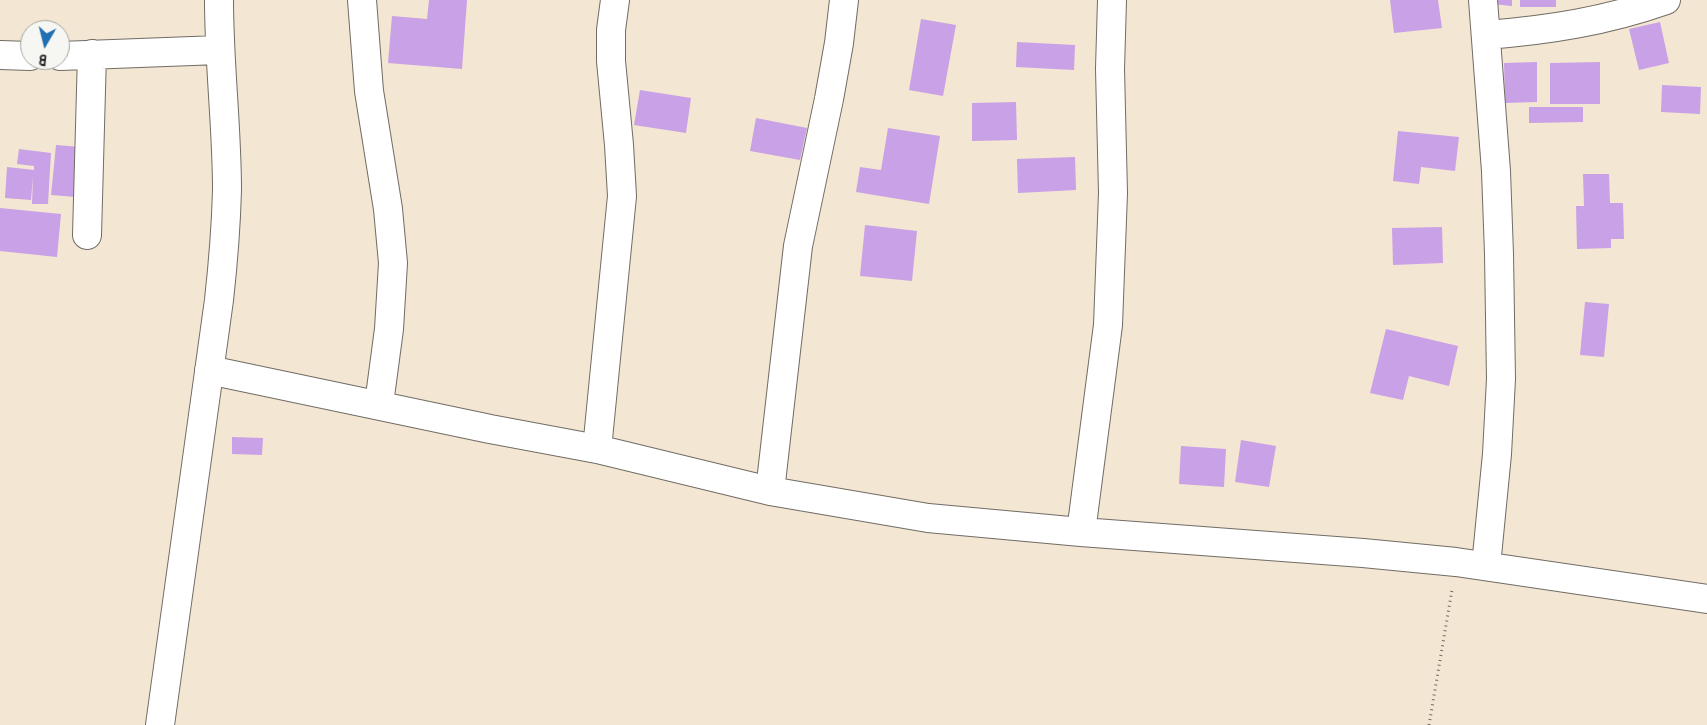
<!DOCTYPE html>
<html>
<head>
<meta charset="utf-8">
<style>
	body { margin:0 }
	#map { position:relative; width:1707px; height:725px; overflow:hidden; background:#f3e6d2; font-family:Pangolin,sans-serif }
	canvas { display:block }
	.north { position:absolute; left:20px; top:20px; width:50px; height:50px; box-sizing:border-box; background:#f6f6f2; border:1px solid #a5a5a2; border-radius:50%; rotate:188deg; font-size:14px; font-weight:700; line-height:20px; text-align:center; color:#2b2b2b }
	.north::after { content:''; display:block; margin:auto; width:18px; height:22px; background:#1f6fb2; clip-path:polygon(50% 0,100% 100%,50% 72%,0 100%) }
</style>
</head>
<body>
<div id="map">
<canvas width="1707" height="725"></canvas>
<div class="north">B</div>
</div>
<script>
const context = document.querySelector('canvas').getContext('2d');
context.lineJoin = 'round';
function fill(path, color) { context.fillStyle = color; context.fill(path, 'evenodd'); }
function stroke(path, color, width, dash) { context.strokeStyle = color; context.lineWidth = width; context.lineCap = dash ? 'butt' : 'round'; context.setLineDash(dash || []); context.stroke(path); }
const building = new Path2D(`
	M429,0H467L462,69L388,63L392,16L427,19Z
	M1390,0H1438L1442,28L1394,33Z
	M1492,0H1512V6L1492,4Z
	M1520,0H1556V7H1520Z
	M921,19L956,25L943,96L909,90Z
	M1660,22L1669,63L1639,70L1629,29Z
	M1017,42L1075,45L1074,70L1016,67Z
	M1537,62V102L1505,103L1504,63Z
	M1600,62V104H1550V63Z
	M1662,85L1701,87L1700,114L1661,112Z
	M640,90L691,98L686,133L634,125Z
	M1016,102L1017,140L972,141V103Z
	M1529,107H1583V122L1529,123Z
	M756,118L807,128L800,160L750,151Z
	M888,128L940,136L929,204L856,192L860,167L881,170Z
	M1398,131L1459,137L1455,171L1421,167L1419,184L1393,181Z
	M56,145L81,147L76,197L51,195Z
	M19,149L51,153L48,204H32L33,176L31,200L5,198L7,167L34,170V166L17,164Z
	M1075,157L1076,190L1018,193L1017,159Z
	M1583,174H1609L1610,203H1623L1624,239H1611V248L1577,249L1576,206H1584Z
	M0,208L61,214L57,257L0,251Z
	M865,225L917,231L912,281L860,276Z
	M1442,227L1443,263L1393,265L1392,228Z
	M1585,302L1609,304L1604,357L1580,355Z
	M1386,329L1458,346L1449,386L1409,376L1403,400L1370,393Z
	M232,437L263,438L262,455L232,454Z
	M1241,440L1276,446L1269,487L1235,482Z
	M1181,446L1226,449L1224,487L1179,484Z`);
const path = new Path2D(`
	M1429,725L1452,590`);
const minor = new Path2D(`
	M362,0L369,91L388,209L393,263L389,329L379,404
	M1483,0L1496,171L1499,254L1501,379L1497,454L1486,566
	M1486,35C1550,30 1606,21 1666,0
	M0,55L30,56
	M60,56L219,50
	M87,235L92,54
	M209,370L490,429L597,449L770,491L928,518L1081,532L1363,553L1456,562L1707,599
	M597,449L622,196L619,145L611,61V30L615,0
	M770,491L798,246L829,99L839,43L844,0
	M1081,532L1108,325L1113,193L1110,69L1112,0
	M160,725L219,300C223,264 226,227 227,190C227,127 219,64 219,0`);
fill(building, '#c9a1e6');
stroke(minor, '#716c65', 30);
stroke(path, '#716c65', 3, [1, 4]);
stroke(minor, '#fff', 28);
</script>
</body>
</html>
